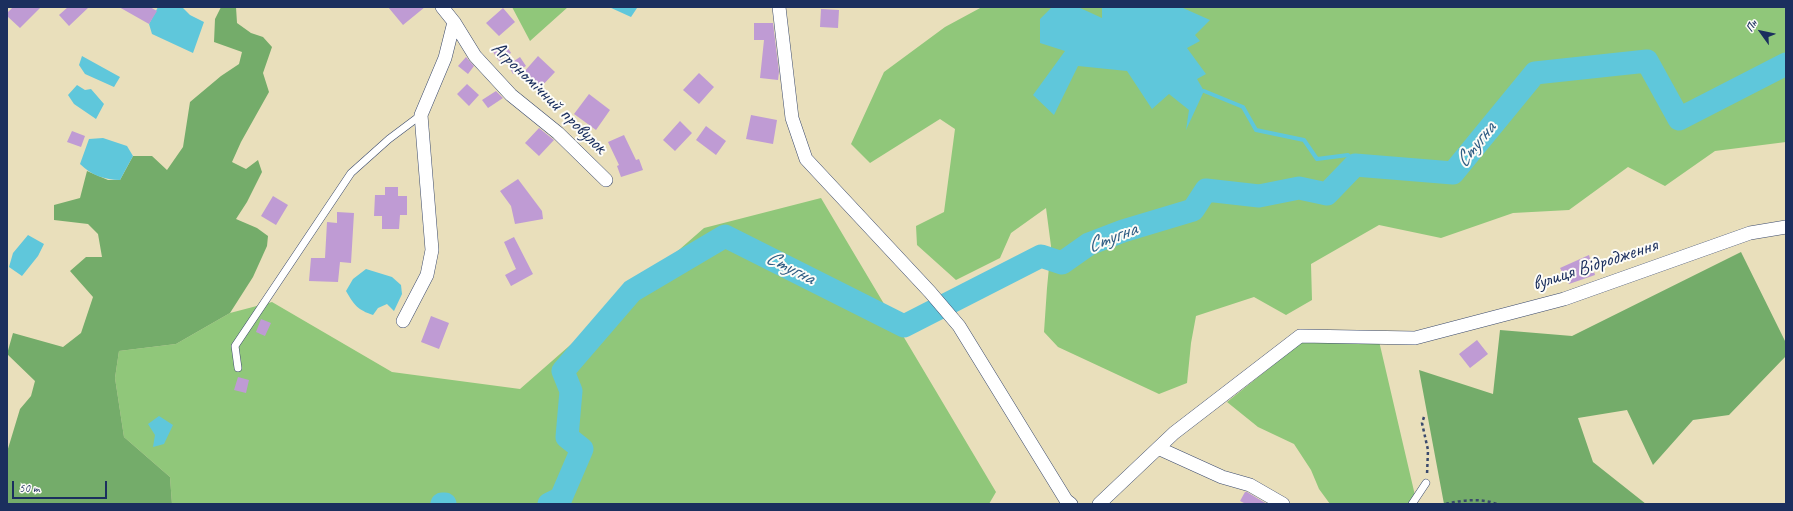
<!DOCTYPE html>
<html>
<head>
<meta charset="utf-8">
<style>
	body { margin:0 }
	#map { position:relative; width:1793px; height:511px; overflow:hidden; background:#e9dfbb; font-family:Caveat,sans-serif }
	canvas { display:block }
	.frame { position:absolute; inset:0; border:8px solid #1b2f5e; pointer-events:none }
	.north { position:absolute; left:1741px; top:12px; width:40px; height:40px; -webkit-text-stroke:3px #fdfcf7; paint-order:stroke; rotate:303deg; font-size:11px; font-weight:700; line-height:16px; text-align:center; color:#1b2f5e }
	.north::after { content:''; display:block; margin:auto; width:14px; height:18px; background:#1b2f5e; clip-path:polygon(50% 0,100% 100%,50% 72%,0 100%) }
	.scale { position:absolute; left:12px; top:481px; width:95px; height:18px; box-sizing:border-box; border:2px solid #1b2f5e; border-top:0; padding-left:5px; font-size:12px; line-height:14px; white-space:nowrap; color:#1b2f5e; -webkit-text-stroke:3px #fdfcf7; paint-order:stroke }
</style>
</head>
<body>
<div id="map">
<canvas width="1793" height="511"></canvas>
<div class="frame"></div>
<div class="north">Пн</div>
<div class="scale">50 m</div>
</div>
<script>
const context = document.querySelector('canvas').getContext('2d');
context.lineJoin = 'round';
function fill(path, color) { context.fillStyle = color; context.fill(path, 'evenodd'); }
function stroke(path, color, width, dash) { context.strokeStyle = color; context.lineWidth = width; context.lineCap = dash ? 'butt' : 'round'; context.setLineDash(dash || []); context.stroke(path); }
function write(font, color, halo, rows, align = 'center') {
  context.font = font + ' Caveat,sans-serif'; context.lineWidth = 4; context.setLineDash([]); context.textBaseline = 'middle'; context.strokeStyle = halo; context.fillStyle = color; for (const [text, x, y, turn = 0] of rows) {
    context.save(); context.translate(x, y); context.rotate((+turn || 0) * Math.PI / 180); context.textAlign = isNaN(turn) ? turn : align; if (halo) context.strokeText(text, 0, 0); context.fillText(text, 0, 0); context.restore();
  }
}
const green = new Path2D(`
	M512,7H568L530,41Z
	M982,7H1786V142L1715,151L1665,186L1628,167L1569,210L1513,213L1441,238L1379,225L1311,264L1312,300L1286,315L1254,297L1196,316L1191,343L1187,383L1159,394L1058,347L1044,332L1047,288L1051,246L1046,208L1011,233L1000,258L956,280L917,245L916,226L944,212L955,129L940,119L870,163L851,144L884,72L945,27Z
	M821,198L996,492L989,504H172L170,477L124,437L115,378L119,351L176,344L230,313L272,302L392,372L520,389L704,228Z
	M1379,341L1417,504H1330L1319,489L1311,470L1294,444L1258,427L1227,402L1302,342Z`);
const forest = new Path2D(`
	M221,7H236L237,23L251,33L263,37L272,47L263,73L269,92L241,142L232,162L246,169L258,160L262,172L247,202L236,219L257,228L268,236L267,246L253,277L230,313L176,344L119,351L115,378L124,437L170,477L172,504H7V452L20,409L31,396L35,381L7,354L13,333L63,347L81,333L93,297L70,271L86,257H102L98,234L88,224L54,220V205L80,198L87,171L108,180H120L133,156H152L167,170L183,147L190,102L221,76L239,64L242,52L214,42L215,19Z
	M1741,252L1786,343V356L1729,415L1693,420L1653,465L1627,410L1578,418L1593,462L1646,504H1444L1419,370L1493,394L1500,330L1572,336Z`);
const water = new Path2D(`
	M158,7H182L190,15L204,22L193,53L152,34L149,24Z
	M609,7H637V8L631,17Z
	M1052,7H1078L1102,18V7H1183V8L1210,20L1195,35L1200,41L1187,48L1206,74L1197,79L1204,91L1186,130L1189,110L1169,94L1152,109L1127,71L1078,66L1054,115L1033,95L1065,51L1040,43V19Z
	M82,56L120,77L114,87L85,74L79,65Z
	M77,85L85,90L91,89L104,104L96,119L74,104L68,95Z
	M103,138L127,146L133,156L120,180C105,180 91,175 80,164L89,139Z
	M28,235L44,244L38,256L22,276L9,267L13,253Z
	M366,269L392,277L401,285L402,294L394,311L387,304L378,308L373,315C358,310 354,305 346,291L353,279Z
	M159,416L173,425L164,444L153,447L155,435L148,424Z`);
const stream = new Path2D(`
	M1204,91L1243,107L1256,130L1304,140L1317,159L1348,155L1355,165`);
const river = new Path2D(`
	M442,504H445
	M549,504L561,498L582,449L567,437L571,391L563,371L632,291L725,236L904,326L1041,256L1062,263L1089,244L1123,231L1193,210L1206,190L1259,196L1299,188L1327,194L1355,165L1453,173L1535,73L1647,61L1679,119L1786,64`);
const building = new Path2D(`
	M13,7H41L20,28L7,16V13Z
	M68,7H89L69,26L59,15Z
	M119,7H150L157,11L149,24Z
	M388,7H425L403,25Z
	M503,8L515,22L499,36L486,23Z
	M821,9L839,10L838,28L820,27Z
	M754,23H773L779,72L778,80L760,78L764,40H754Z
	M506,45L511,53L499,61L493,52Z
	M538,56L555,72L541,87L524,72Z
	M466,57L474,66L468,74L458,66Z
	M520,57L526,66L513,74L508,65Z
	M699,73L714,87L699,104L683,90Z
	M467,84L479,95L469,106L457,94Z
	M496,91L503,98L488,108L482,100Z
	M589,94L610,110L596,130L574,114Z
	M751,115L777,120L773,144L746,139Z
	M680,121L692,133L675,151L663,140Z
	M706,126L726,141L716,155L696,140Z
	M539,128L554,140L539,156L525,143Z
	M72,131L85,136L81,147L67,142Z
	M624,135L636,160L639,159L643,170L621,177L617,166L619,165L608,142Z
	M518,179L542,211L543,219L515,224L511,206L500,191Z
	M385,187H398V196H407V215H400L399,229H382V216H374L375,195H385Z
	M273,196L288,205L276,225L261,216Z
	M337,212L354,213L351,263L340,262L338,282L309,281L311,258H325L327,222L337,223Z
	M514,237L533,274L511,286L505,275L516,269L504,242Z
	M1589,255L1595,275L1569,284L1560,268Z
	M431,316L449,323L439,349L421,342Z
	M261,319L271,323L265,336L256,332Z
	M1477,340L1488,354L1470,368L1459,354Z
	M238,377L249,380L246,393L234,390Z
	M1245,492H1247L1267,504H1246L1240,501Z`);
const path = new Path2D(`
	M1424,417L1422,423L1428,450L1427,475
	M1446,504C1462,500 1481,498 1497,504`);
const lane = new Path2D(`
	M238,368L235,346L351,173L389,139L421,115
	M1412,504L1426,483`);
const street = new Path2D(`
	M779,7L792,118L806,159L930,292L959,326L1066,500L1071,504
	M454,22L475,56L511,95L558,133L606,180
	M403,321L427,275L432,250L421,115L445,58L454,22L442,7
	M1158,448L1222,477L1250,485L1283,504
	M1099,504L1174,433L1300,336L1415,338L1564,299L1750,233L1786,227`);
const streetNames = [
	["Агрономічний провулок",549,98,44],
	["вулиця Відродження",1595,265,-18]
];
const waterNames = [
	["Стугна",1476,145,-51],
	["Стугна",1112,238,-21],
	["Стугна",790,268,27]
];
fill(green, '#90c77a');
fill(forest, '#74ac6a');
fill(water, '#5fc7db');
stroke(stream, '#5fc7db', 4);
stroke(river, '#5fc7db', 23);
fill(building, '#bf9bd4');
stroke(lane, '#3a496c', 8);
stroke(street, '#3a496c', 14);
stroke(path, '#3a496c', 2.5, [3, 3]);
stroke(lane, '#fff', 7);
stroke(street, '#fff', 13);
write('20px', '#1b2f5e', '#fdfcf7', streetNames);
write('italic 21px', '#2f5d84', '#fdfcf7', waterNames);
</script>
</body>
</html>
